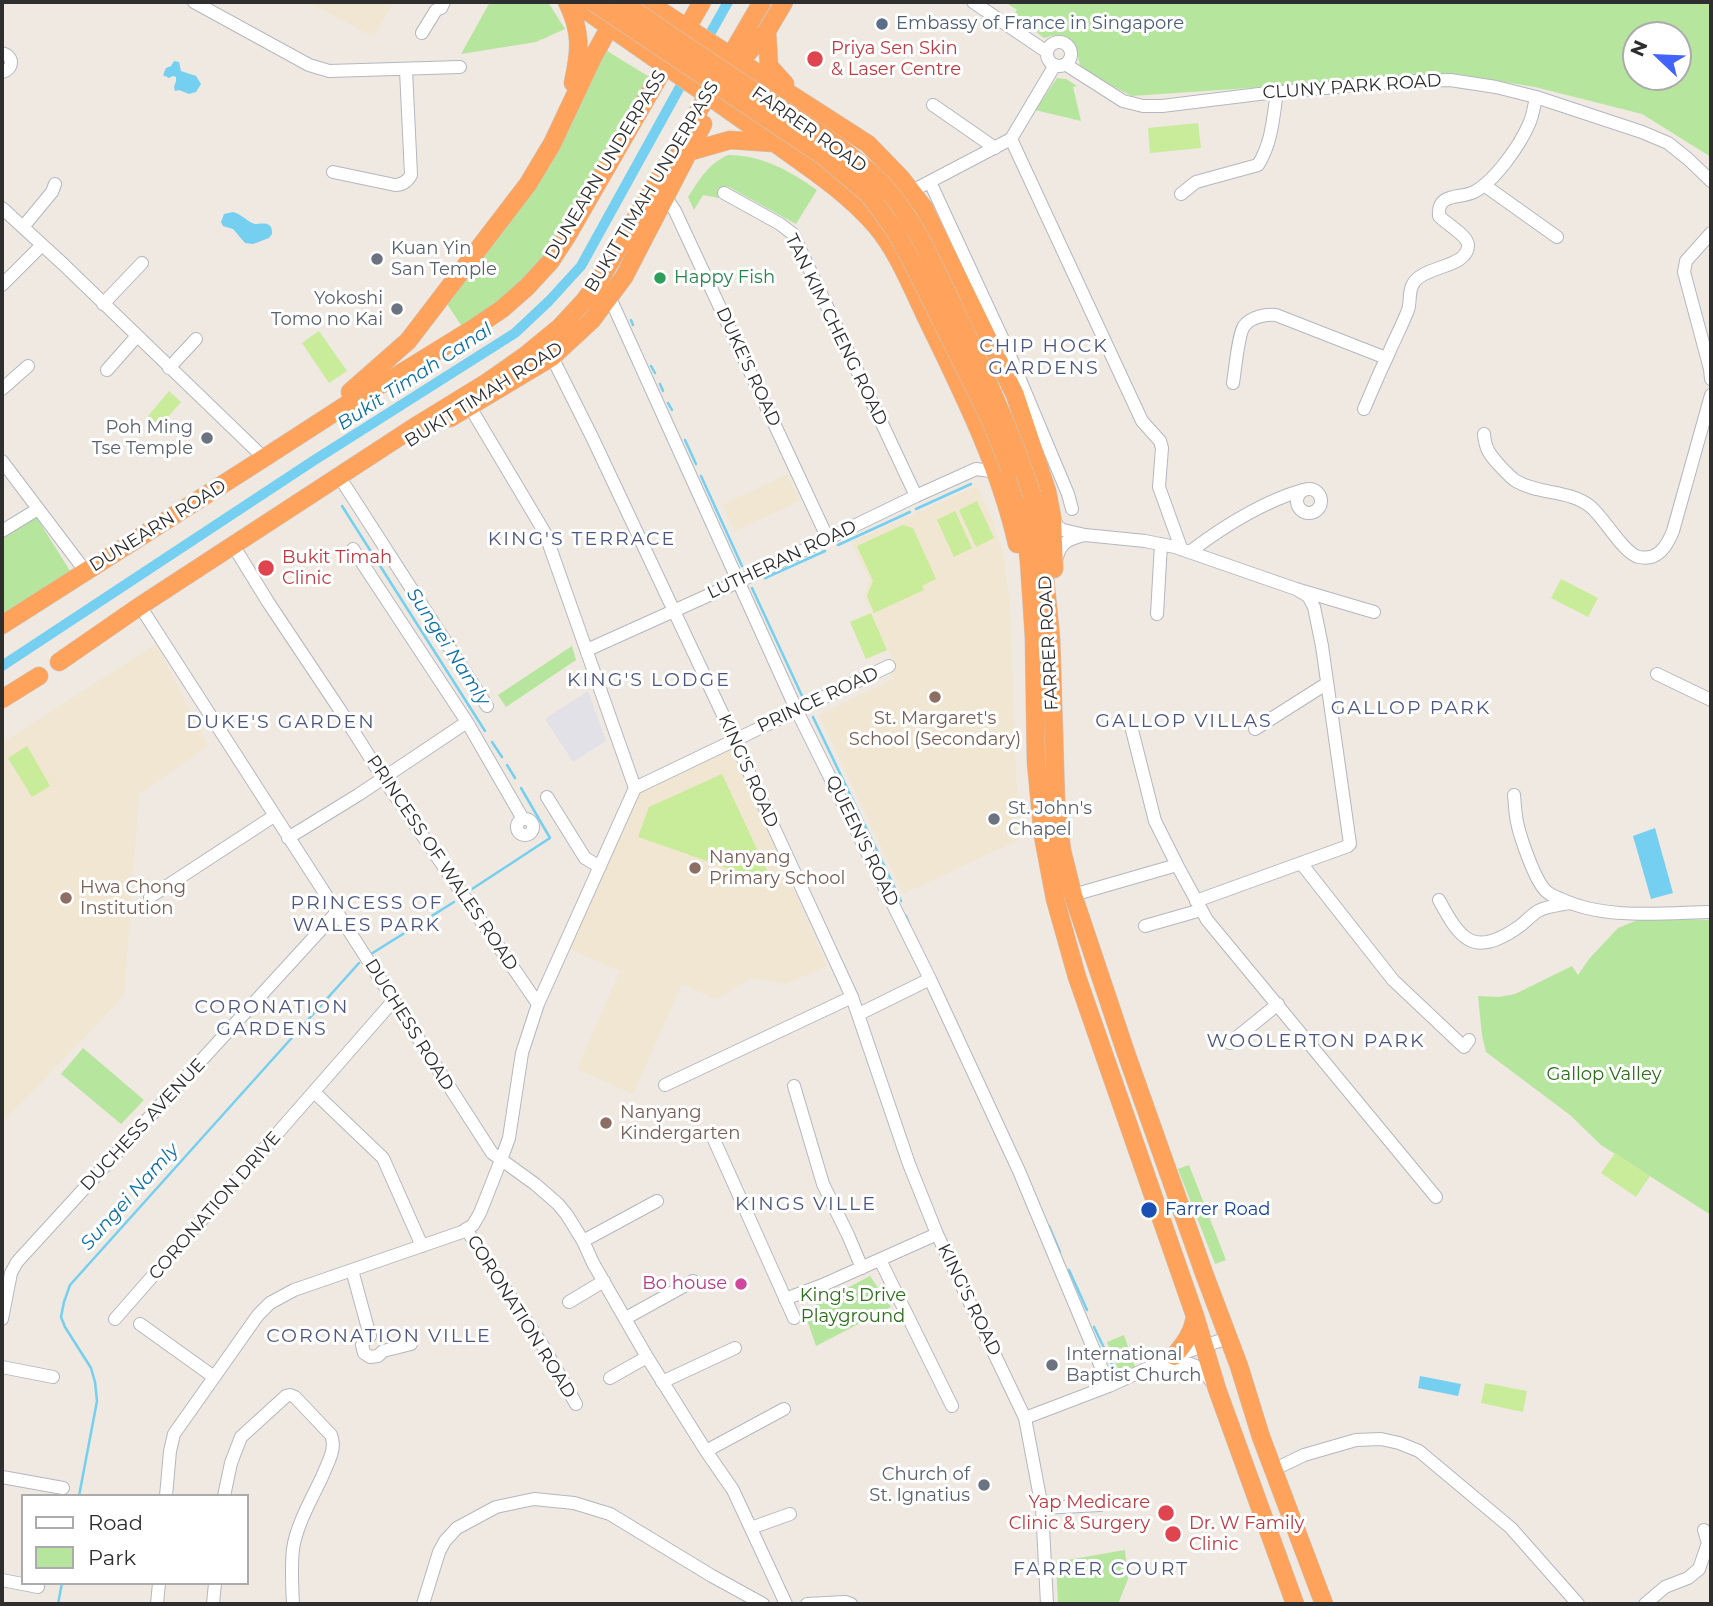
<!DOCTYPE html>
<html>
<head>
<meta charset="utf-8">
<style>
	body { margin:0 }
	#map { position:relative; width:1713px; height:1606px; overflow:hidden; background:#efe9e1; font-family:Montserrat,sans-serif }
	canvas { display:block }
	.frame { position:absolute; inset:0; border:4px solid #2e2e2e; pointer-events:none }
	.legend { position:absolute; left:21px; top:1494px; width:228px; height:91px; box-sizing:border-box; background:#fff; border:2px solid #ababab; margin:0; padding:9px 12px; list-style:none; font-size:21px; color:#2e2e2e }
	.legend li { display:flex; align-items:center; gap:14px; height:35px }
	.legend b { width:35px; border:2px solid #ababab }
	.north { position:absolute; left:1622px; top:21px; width:70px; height:70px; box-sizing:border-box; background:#fff; border:2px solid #ababab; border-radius:50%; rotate:293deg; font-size:19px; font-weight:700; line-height:28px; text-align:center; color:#2e2e2e }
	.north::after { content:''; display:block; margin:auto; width:24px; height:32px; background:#4264fb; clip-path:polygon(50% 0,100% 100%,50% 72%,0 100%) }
</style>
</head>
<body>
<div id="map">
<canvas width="1713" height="1606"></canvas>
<div class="frame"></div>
<ul class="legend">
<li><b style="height:9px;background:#fff"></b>Road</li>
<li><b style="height:19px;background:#b6e59e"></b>Park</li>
</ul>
<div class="north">N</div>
</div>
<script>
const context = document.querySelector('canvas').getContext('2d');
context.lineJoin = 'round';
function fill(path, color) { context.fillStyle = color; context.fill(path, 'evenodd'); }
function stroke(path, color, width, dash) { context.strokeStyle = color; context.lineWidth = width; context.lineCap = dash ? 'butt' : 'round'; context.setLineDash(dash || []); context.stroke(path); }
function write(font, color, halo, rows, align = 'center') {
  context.font = font + ' Montserrat,sans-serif'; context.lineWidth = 6; context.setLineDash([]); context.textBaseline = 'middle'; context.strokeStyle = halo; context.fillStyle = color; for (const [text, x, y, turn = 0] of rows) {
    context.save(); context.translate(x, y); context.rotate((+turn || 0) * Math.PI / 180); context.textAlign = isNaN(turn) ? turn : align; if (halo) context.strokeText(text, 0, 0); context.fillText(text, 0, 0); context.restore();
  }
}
const industrial = new Path2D(`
	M588,691L606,741L573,762L545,719Z`);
const education = new Path2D(`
	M308,2H393L374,37Z
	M788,474L800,501L735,531L722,505Z
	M977,486L993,521L1004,558L1010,606L1016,774L1020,839L903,894L819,715L893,679L885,663L892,659L864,596L870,581L851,542Z
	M156,644L208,746L139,794L124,996L2,1123V743Z
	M732,747L827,966L785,984L750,978L717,999L682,984L633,1094L577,1069L620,971L570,949L641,788Z`);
const green = new Path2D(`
	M490,2H548L565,29L536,42L461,54Z
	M1005,2H1711V157L1642,114L1535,87L1455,74L1132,96L1081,70C1076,47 1073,27 1044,38L1014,14L1017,10ZM1636,35H1678V77H1636Z
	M604,49L651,78L552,246L511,293L463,328L445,301Z
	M1057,78L1066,79L1077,86L1073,87L1081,121L1035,110Z
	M728,155C762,155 790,171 817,190L796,224L727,186L719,198L703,195L694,210L688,197C700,179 708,164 728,155Z
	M35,515L72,574L2,618V536Z
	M572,646L576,660L506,707L498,695Z
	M1643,918L1711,920V1215L1601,1145L1570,1115L1486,1052L1482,1035L1478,996L1499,997L1515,994L1572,966L1578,975L1589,959L1618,928Z
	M83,1048L144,1100L121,1124L61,1074Z
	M1189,1165L1226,1260L1215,1264L1178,1169Z
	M870,1276L891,1307L816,1346L804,1311Z
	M1124,1335L1136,1370L1122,1378L1107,1342Z
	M1125,1550L1128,1579L1118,1604H1058L1056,1562Z`);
const pitch = new Path2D(`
	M1198,123L1201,148L1150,153L1148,128Z
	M319,331L347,371L329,383L302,343Z
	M169,391L181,402L160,426L148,416Z
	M977,501L994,538L976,547L959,510Z
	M955,511L972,548L954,557L937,520Z
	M903,525L913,528L936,579L922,586L924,590L874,613L867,596L873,581L857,546Z
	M1561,579L1598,598L1588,617L1551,598Z
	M871,613L887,650L866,659L850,622Z
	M27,746L50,786L32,797L8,758Z
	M722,774L769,875L764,881L638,837L649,807Z
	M1615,1153L1650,1176L1636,1197L1601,1173Z
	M1485,1383L1527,1391L1523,1412L1481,1403Z`);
const water = new Path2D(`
	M174,61L179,62L181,71L196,76L201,84L196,92L189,94L179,90L175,91L174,87L176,81V77L173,76L169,78L163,75L166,68L171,66Z
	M233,212C242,214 247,222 255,224C258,224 264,223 267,224C272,226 272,229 272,234L269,238L253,244L245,243L233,229L223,226L221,222L224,214Z
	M1655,828L1673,893L1651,899L1633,836Z
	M1420,1376L1461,1384L1458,1396L1418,1388Z`);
const stream = new Path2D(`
	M631,320L633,325
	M651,366L655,373
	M660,384L663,391
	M668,403L672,410
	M685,440L696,464
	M701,476L742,566
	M342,506L485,731
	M916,509L971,484
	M838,545L910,512
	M765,578L825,551
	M752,588L803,698
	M813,717L901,901
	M492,742L502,757
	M507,765L515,778
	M469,891L550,838L521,788
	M906,916L909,924
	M371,954L454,902
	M1049,1226L1060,1252
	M1069,1270L1087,1310
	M1094,1327L1117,1375
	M79,1496L97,1401L95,1382L91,1368L65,1327L61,1317L64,1302L70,1285L359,963
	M58,1604L62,1583`);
const canal = new Path2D(`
	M706,41L728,2
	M2,666L313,461L515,333L549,301L581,266L686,76`);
const minor = new Path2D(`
	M194,2L309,65L329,71L460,67
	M973,2L1047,52
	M422,33L436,10L441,8L444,2
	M1047 54a12 12 0 1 1 24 0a12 12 0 1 1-24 0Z
	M2,53C14,56 14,69 2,72
	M1065,64L1123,101L1143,106H1162L1259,94L1390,82L1450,80L1496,87L1536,97L1642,132L1668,143L1688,159L1711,181
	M933,105L995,148
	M1011,139L1142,421L1160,441L1162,448L1159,487L1181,548
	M333,172L395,185C402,185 407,182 411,175L406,70
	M930,182L1005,344L1068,494L1072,509
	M1484,185L1557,237
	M912,191L1011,139L1055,65
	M724,193L780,224L793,234L916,496
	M1181,194L1196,182L1258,165C1272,143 1273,118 1277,92
	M665,196L675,211L828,539
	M2,208L63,264L264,458
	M23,227L52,192L55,184
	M1711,233L1686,261L1684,272L1710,369L1711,379
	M2,285L42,245
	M610,298L797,711L930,979L1019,1171L1109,1386
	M103,304L142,263
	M552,357L592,437L732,734L768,815L852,997L909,1164L937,1234L1025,1418L1042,1508L1047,1604
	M169,368L196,339
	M107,370L137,336
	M1233,383C1235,371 1238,335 1244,326C1251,317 1265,314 1276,315L1386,358
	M2,389L28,366
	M1364,409C1372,391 1379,373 1388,355C1394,340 1402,326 1408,310C1411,302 1408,292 1413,284C1422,266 1467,268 1468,246C1469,236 1446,224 1439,216C1437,192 1460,199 1474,192C1495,181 1520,145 1529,124C1533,116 1534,106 1536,97
	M1484,434C1485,449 1490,455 1500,466C1505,471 1510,477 1516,481C1539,495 1569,489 1591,507C1605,519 1624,554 1639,557C1658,561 1667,546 1673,531L1711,395
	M2,461L86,572
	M344,484L487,706
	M1297 501a12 12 0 1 1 24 0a12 12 0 1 1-24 0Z
	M1053,518L1058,527L1063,530L1085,535L1145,541L1175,547L1296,589L1374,612
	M2,531L38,509
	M233,545L268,602L340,710L383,778L538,1004
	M353,549L467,722L523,819
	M1191,551C1224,526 1262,502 1303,490
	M1056,560C1061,542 1066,540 1084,535
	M140,606L492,1153L535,1184L558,1204L567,1215L583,1241L593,1263L647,1357L706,1451L733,1490L786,1604
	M1157,614L1161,544
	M587,650L738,582L916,496L976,469L990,471L998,477
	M1657,674L1711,700
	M1255,729L1326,684
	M1132,730L1155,821L1177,865L1207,920L1436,1197
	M635,788L889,666
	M1514,795C1515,804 1515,813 1517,822C1520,837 1535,881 1546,891C1550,895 1556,897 1561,899C1605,920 1664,913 1711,912
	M547,797L585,858L600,867
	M517 827a8 8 0 1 1 16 0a8 8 0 1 1-16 0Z
	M288,838L358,795L467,722
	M1301,863L1393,980L1464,1047L1469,1040
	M1073,895L1177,865
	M150,897L274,816
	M1439,900C1460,939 1473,958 1517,928C1525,923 1531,915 1538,911C1547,906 1560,905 1570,903
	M1196,901L1348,846L1350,844L1322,646L1314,607L1308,596L1296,589
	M1145,926L1201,910
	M859,1014L930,979
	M1230,1043L1278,1004
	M665,1085L852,997
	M794,1086L823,1184L848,1235L862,1268
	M314,1092L383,1158L422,1246
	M711,1133L794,1318
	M466,1229L543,1346L576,1404
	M583,1241L657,1201
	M880,1260L952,1406
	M352,1270L370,1336
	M785,1299L825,1284L937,1234
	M569,1302L604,1281
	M626,1318L693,1281
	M2,1319L11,1273L17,1262L337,912
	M115,1319L394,1000
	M140,1324L214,1377
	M370,1336L366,1338L362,1345L364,1353L370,1357L378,1356L383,1351L411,1344
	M2,1367L53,1377
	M1154,1371C1181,1364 1191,1354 1211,1381
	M610,1378L647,1357
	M662,1382L735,1348
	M1025,1418L1109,1386L1174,1356L1228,1338
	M706,1451L784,1409
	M1273,1470L1304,1455L1356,1440L1381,1439L1399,1443L1419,1451L1511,1528L1578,1604
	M2,1477L63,1488
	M166,1496L170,1451L174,1434L258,1315L270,1303L294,1290L462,1232L473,1225L480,1213L501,1160L509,1138L522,1053L538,1004L635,788L545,533L470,407
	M224,1496L231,1463L241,1437L286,1396L290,1395L295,1397L331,1435C337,1449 327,1464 322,1477C312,1498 296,1526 293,1549C291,1567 292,1586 293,1604
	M1042,1508L1100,1505
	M751,1528L790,1514
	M2,1580L38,1587
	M157,1604L159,1583
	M213,1604L215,1583
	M423,1604L439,1552L445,1541L457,1528L496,1507L534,1499L574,1503L610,1514L712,1576L763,1604
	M807,1604L845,1602L851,1604
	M1645,1604L1665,1587L1688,1578L1699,1569L1708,1543L1704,1530`);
const highway = new Path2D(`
	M567,2C582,32 580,51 573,83
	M574,2C638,47 702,91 765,136C803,164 845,190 876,226C898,252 912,288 927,319C962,392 999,464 1017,544
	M647,2L868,144L901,178L924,208L1015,395L1047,491L1052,517L1054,569
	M767,31L769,66L785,84
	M734,73L739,63L767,31L784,2
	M688,152L730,140L774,143
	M350,392L408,341L528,184L552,144L593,57L614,19
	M450,418L552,357L592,320L624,277L703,124
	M1010,469L1023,513L1029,561L1034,637L1036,762L1043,836L1055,899L1077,977L1195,1316L1217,1389L1295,1604
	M1032,495L1038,520L1043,559L1051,639L1056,803L1062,851L1073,895L1126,1053L1205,1276L1239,1366L1261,1437L1324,1604
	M2,625L264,458L360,396L393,378L474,328L502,309L527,287L550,262L567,236L702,2
	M59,662L140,606L416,426L486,383L526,355L560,327L585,300L602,276L762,2
	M2,699L39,676
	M1174,1356C1185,1343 1193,1332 1195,1316`);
const highwayBridge = new Path2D(`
	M593,2L823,156L869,195L894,229L913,264L990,419L1010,469
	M622,2C667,33 712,64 759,94C802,122 847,148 883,185C913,217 931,260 950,299C980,364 1010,428 1032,495`);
const markers = [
	[882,24,7,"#5c6f8a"],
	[815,59,9,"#e0444e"],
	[377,259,7,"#6b7280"],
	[660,278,7,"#2e9e5b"],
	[397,309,7,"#6b7280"],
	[207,438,7,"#6b7280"],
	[266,568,9,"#e0444e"],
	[935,697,7,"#8d6e63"],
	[994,819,7,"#6b7280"],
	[695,868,7,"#8d6e63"],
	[66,898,7,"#8d6e63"],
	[606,1123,7,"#8d6e63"],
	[1149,1210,9,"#1a4fb4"],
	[741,1284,7,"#d1479c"],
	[1052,1365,7,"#6b7280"],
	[984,1485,7,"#6b7280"],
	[1166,1513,9,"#e0444e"],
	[1173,1534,9,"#e0444e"]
];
const serviceNames = [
	["Embassy of France in Singapore",896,24]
];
const healthNames = [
	["Priya Sen Skin",831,49],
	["& Laser Centre",831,70],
	["Bukit Timah",282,558],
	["Clinic",282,579],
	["Yap Medicare",1150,1503,"right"],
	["Clinic & Surgery",1150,1524,"right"],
	["Dr. W Family",1189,1524],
	["Clinic",1189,1545]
];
const streetNames = [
	["CLUNY PARK ROAD",1352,87,-4],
	["FARRER ROAD",809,130,35],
	["DUNEARN UNDERPASS",606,165,-59],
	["BUKIT TIMAH UNDERPASS",652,187,-59],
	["TAN KIM CHENG ROAD",836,330,64],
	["DUKE'S ROAD",748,367,65],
	["BUKIT TIMAH ROAD",484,395,-32],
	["DUNEARN ROAD",158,526,-32],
	["LUTHERAN ROAD",782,560,-25],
	["FARRER ROAD",1049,643,-93],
	["PRINCE ROAD",818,700,-25],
	["KING'S ROAD",748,771,66],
	["QUEEN'S ROAD",862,841,64],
	["PRINCESS OF WALES ROAD",442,863,56],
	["DUCHESS ROAD",409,1025,58],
	["DUCHESS AVENUE",143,1125,-47],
	["CORONATION DRIVE",215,1206,-49],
	["KING'S ROAD",969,1300,64],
	["CORONATION ROAD",521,1317,58]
];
const worshipNames = [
	["Kuan Yin",391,249],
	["San Temple",391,270],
	["Yokoshi",383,299,"right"],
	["Tomo no Kai",383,320,"right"],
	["Poh Ming",193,428,"right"],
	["Tse Temple",193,449,"right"],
	["St. John's",1008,809],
	["Chapel",1008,830],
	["International",1066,1355],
	["Baptist Church",1066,1376],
	["Church of",970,1475,"right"],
	["St. Ignatius",970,1496,"right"]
];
const leisureNames = [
	["Happy Fish",674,278]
];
const educationNames = [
	["St. Margaret's",935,719,"center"],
	["School (Secondary)",935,740,"center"],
	["Nanyang",709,858],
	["Primary School",709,879],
	["Hwa Chong",80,888],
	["Institution",80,909],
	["Nanyang",620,1113],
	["Kindergarten",620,1134]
];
const parkNames = [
	["Gallop Valley",1604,1075],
	["King's Drive",853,1296],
	["Playground",853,1317]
];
const transitNames = [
	["Farrer Road",1165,1210]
];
const hotelNames = [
	["Bo house",727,1284]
];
const neighbourhoodNames = [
	["CHIP HOCK",1044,346],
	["GARDENS",1044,368],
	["KING'S TERRACE",582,539],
	["KING'S LODGE",649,680],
	["GALLOP PARK",1411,708],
	["GALLOP VILLAS",1184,721],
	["DUKE'S GARDEN",281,722],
	["PRINCESS OF",367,903],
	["WALES PARK",367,925],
	["CORONATION",272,1007],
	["GARDENS",272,1029],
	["WOOLERTON PARK",1316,1041],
	["KINGS VILLE",806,1204],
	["CORONATION VILLE",379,1336],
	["FARRER COURT",1101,1569]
];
const waterNames = [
	["Bukit Timah Canal",415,377,-33],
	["Sungei Namly",448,647,57],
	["Sungei Namly",130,1197,-48]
];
fill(industrial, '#e3e1e8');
fill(education, '#f0e6d1');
fill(green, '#b6e59e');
fill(pitch, '#c9ec9a');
fill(water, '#75cff0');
stroke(stream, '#75cff0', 2.5);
stroke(canal, '#75cff0', 10);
stroke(minor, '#b4b7c1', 14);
stroke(highway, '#c9c9c9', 19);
stroke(minor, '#fff', 12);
stroke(highway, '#ffa35c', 18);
stroke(highwayBridge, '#c9c9c9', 19, []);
stroke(highwayBridge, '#ffa35c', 18);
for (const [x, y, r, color] of markers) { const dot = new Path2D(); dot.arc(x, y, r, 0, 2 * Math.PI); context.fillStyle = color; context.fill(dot); stroke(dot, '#fff', 2.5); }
write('18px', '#4e5e75', '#fff', serviceNames, 'left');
write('18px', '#be3a42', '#fff', healthNames, 'left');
write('18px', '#2e2e2e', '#fff', streetNames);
write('18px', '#5b616d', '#fff', worshipNames, 'left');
write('18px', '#27864d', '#fff', leisureNames, 'left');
write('18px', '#785e54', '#fff', educationNames, 'left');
write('18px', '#2c6e1b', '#fff', parkNames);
write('18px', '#164399', '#fff', transitNames, 'left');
write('18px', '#b23c85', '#fff', hotelNames, 'right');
context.letterSpacing = '2px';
write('19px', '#4d5680', '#fff', neighbourhoodNames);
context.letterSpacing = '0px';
write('italic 19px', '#0d6fa3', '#fff', waterNames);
</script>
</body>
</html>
